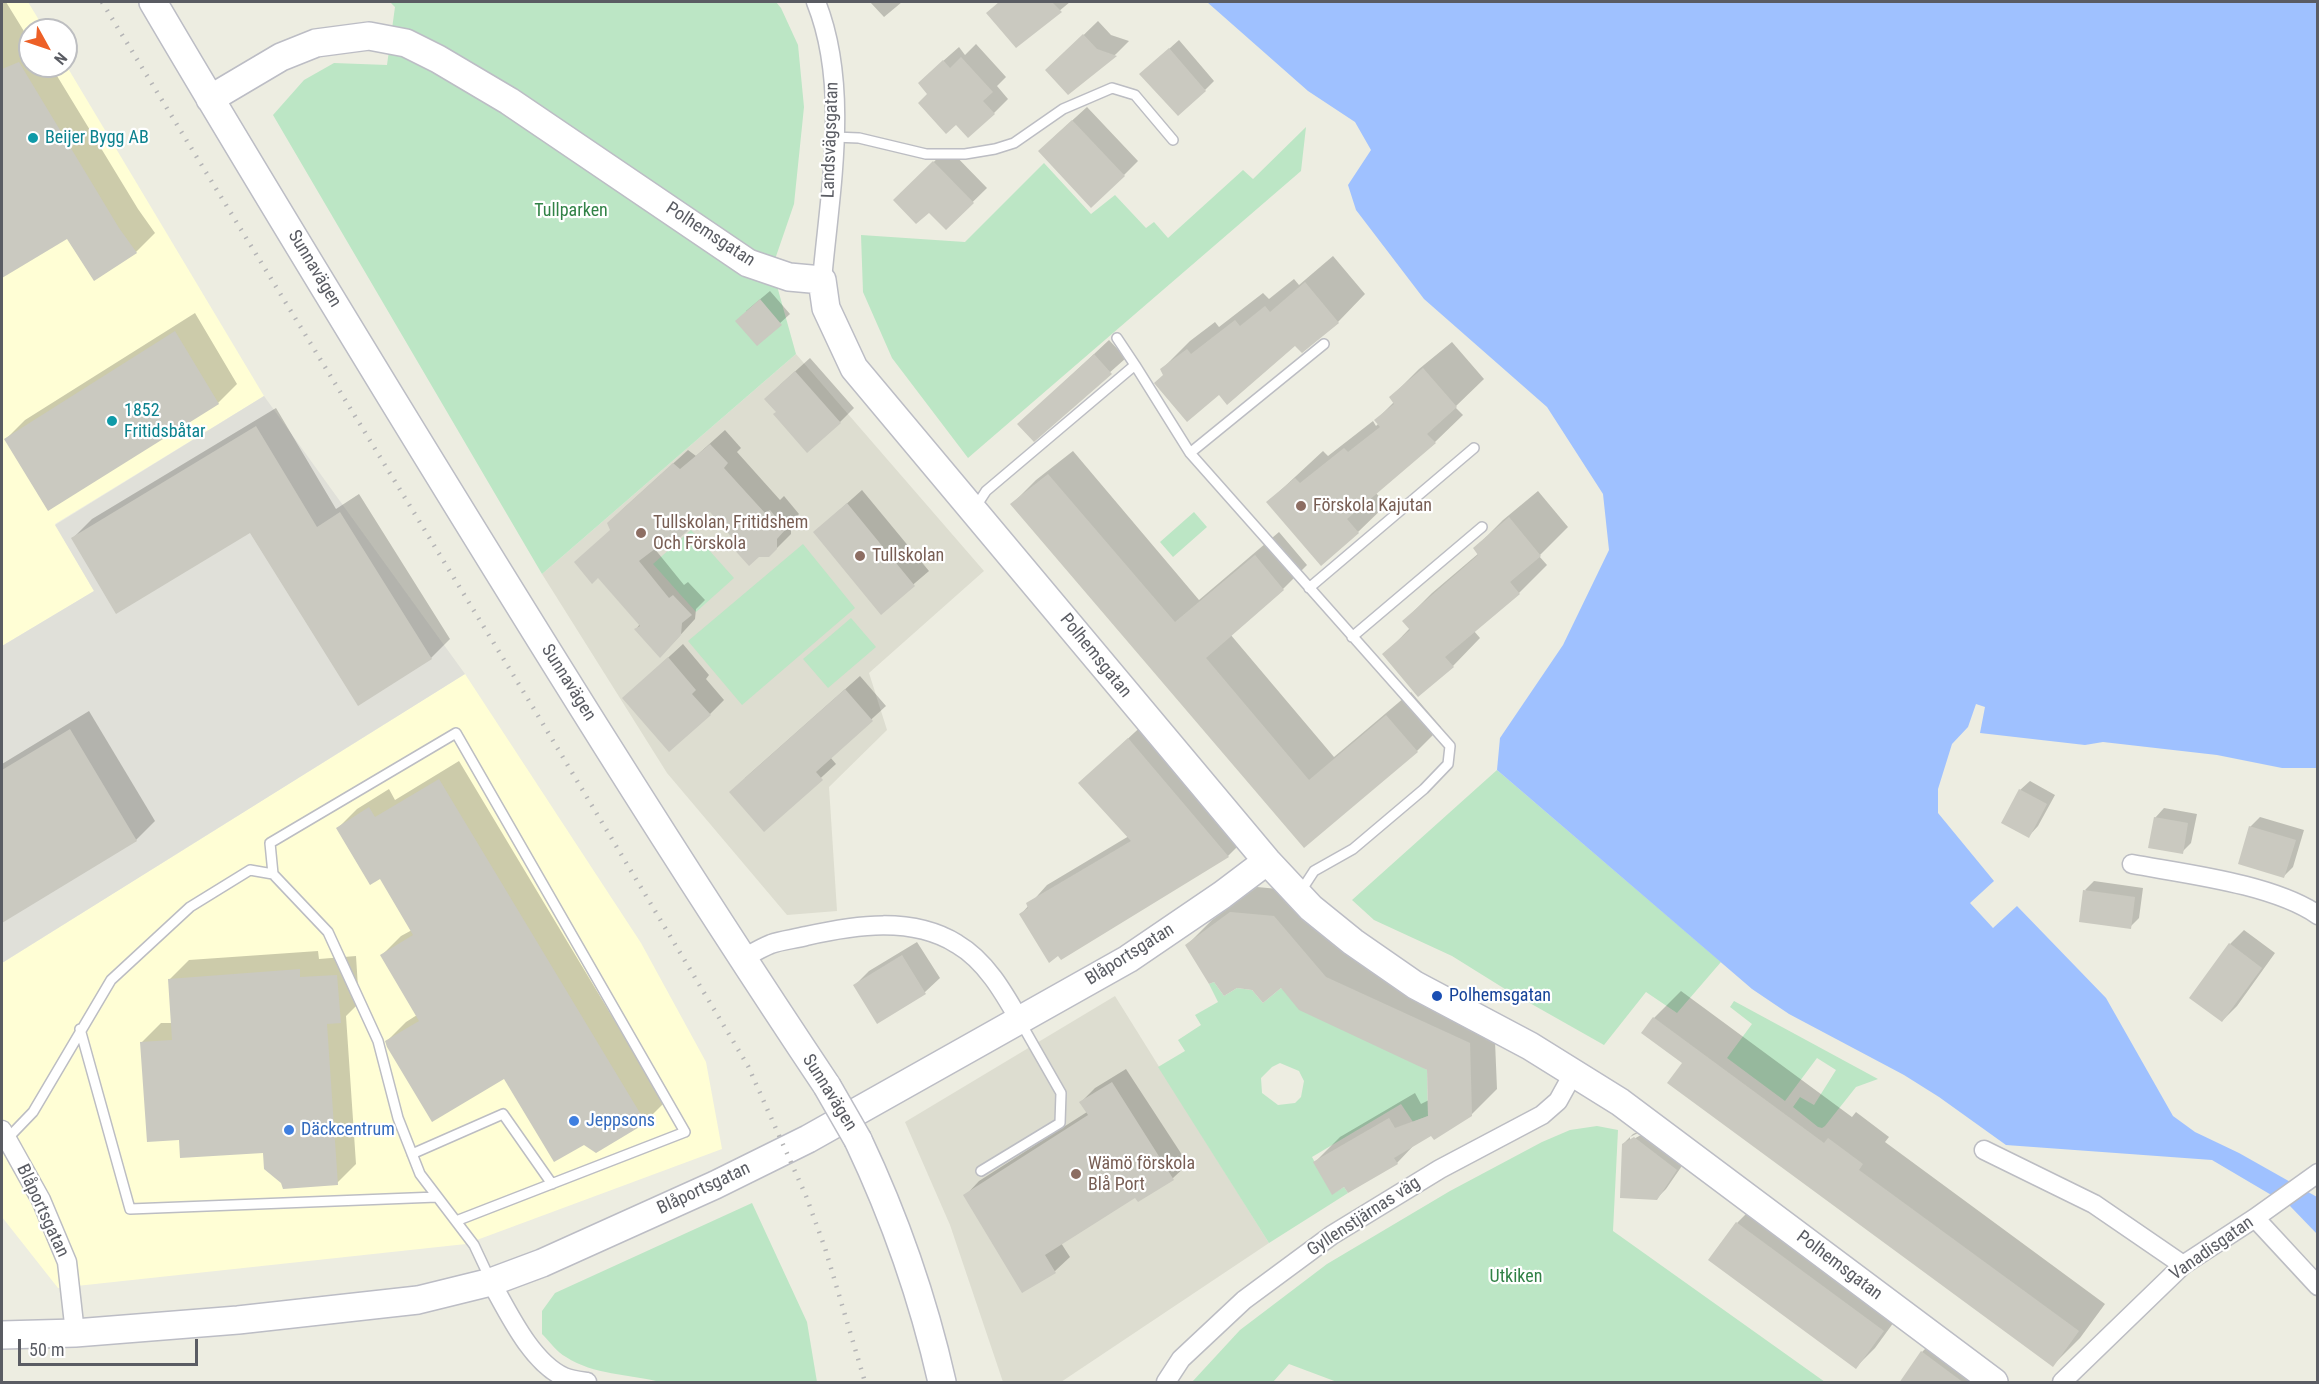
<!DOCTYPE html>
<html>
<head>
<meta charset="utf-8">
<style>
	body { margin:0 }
	#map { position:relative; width:2319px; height:1384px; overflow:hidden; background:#edede1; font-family:"Roboto Condensed",sans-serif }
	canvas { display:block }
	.frame { position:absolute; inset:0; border:3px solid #5a5c63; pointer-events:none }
	.north { position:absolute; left:18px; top:18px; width:60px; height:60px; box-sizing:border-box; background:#fff; border:2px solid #bdbec1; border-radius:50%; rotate:130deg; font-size:16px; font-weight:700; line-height:24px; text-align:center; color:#5a5c63 }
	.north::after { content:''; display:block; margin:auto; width:21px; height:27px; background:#ed6027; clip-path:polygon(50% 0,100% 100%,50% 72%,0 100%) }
	.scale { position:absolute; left:18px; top:1339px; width:180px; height:27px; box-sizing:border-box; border:3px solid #5a5c63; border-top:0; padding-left:8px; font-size:18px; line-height:21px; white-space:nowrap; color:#5a5c63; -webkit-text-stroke:4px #fff; paint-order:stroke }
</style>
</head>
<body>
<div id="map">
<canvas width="2319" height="1384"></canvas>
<div class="frame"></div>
<div class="north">N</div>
<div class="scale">50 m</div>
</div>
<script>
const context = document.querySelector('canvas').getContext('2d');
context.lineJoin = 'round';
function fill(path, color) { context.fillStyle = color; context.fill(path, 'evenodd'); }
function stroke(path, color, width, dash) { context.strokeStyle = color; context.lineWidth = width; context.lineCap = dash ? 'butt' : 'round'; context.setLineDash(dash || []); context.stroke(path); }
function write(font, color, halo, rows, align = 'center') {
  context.font = font + ' "Roboto Condensed",sans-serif'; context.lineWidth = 4.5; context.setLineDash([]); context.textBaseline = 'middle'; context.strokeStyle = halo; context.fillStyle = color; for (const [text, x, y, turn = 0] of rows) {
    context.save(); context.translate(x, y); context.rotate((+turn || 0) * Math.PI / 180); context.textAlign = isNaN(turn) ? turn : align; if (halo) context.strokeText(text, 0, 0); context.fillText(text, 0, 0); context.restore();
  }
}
const commercial = new Path2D(`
	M2,2H28L45,30H30V66L66,65L264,396L55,524L94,591L2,646Z
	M465,674L641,943L706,1062L722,1149L466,1244L58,1288L2,1217V963Z`);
const industrial = new Path2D(`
	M264,396L465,674L2,963V646L94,591L55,525Z`);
const education = new Path2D(`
	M796,354L984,571L869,673L887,730L829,787L837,911L787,915L667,773L542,574Z
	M1115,996L1269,1243L1061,1382H1003L950,1225L905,1122Z`);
const green = new Path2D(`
	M390,2H776L781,8L798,45L804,107L794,204L772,268L796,354L542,574L273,115L304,80L334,63L387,65L395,7Z
	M1306,127L1301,171L968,458L892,358L863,292L861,235L965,242L1044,163L1091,214L1115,195L1146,228L1154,222L1168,238L1243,170L1253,179Z
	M1194,512L1207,527L1173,557L1160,542Z
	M691,530L734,578L696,612L653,564Z
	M803,544L855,608L742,705L688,641Z
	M851,618L876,647L828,688L803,659Z
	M1497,770L1721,962L1677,1013L1646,992L1604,1045L1505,989L1452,956L1374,920L1352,900Z
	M1214,982L1224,996L1237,988L1252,990L1263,1003L1281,988L1427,1070L1428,1116L1413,1122L1401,1104L1312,1157L1332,1194L1344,1187L1348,1193L1269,1243L1158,1067L1185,1051L1178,1040L1201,1025L1195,1015L1218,1002L1209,984ZM1280,1063L1299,1071L1304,1081L1301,1097L1295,1103L1278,1105L1262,1093L1261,1078L1272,1067Z
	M1734,1001L1878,1079L1856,1087L1825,1126L1822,1128L1818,1127L1793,1107L1800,1097L1814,1105L1836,1070L1817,1058L1785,1101L1727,1058L1752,1024L1730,1007Z
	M1597,1126L1618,1130L1613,1231L1825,1382H1337L1289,1364L1273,1382H1192L1240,1330L1327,1264L1450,1191L1542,1142L1570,1130Z
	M752,1203L807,1322L817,1382H660C628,1374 594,1375 566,1357C557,1352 550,1342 542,1334V1311L555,1293Z`);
const water = new Path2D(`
	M1207,2H2317V768H2282L2217,755L2103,742L2085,745L1980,733L1985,707L1976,704L1968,727L1952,744L1938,789V813L1994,881L1970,903L1993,928L2017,906L2106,998L2173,1116L2195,1132L2239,1153L2317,1197V1234L2290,1206L2212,1160L2006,1145L1939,1097L1904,1075L1789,1014L1752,989L1497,770L1500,738L1563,645L1609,550L1603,494L1547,407L1424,299L1356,210L1348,185L1371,150L1355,122L1308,91Z`);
const shadow = new Path2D(`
	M2,2H6L30,41V66H51L138,209L155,233L136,252L68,237L2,276Z
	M870,2H902L884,17Z
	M1000,2H1070L1017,46L988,13Z
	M1098,21L1111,35L1129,41L1116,54L1068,92L1062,56Z
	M1179,40L1214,81L1205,90L1151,65Z
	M976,44L1006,77L997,86L1008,99L994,113L956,123L929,94L934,69L959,47L965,55Z
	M1087,107L1138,161L1124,175L1054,137Z
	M948,148L987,188L946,228L929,211L895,200Z
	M1333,256L1365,294L1338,322L1296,343L1219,393L1164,374L1162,369L1190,341L1215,322L1219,327L1263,293L1269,299L1294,279L1299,285Z
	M770,291L790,314L757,344L746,311Z
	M195,313L237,384L218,403L6,439L25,420Z
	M1109,340L1126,358L1034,440V410Z
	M1452,342L1484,379L1455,407L1463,415L1435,442L1376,493L1386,505L1358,532L1268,502L1323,451L1328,456L1373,421L1376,426L1379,423L1376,420L1394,402L1391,397L1419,369Z
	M810,358L854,408L840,422L778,412L780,385Z
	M276,408L336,509L359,494L450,639L431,658L250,531L73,538L92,519Z
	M725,430L741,448L737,452L780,500L784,496L799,514L791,523V534L769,556L736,540L710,510L654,548L684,585L688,582L705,600L696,609L695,619L674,642L636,629L640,624L612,529L623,509L688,450L696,456Z
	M1073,451L1199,600L1279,532L1307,565L1283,589L1230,634L1334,757L1411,692L1441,727L1417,751L1304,846L1012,504L1036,480Z
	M862,490L929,571L881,612L815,532Z
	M1538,491L1568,527L1539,556L1547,565L1519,593L1474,631L1480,638L1453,666L1385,654L1410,628L1404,621L1432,593L1479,553L1475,548L1503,520Z
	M683,644L709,675L706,679L724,700L710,714L624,698Z
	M860,676L886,706L830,757L836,764L764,830L745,778Z
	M89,711L155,821L136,840L2,922V764Z
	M1148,720L1247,837L1228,856L1062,958L1021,914L1047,885L1129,836L1080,783Z
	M459,761L664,1103L645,1122L387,1041L406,1022L417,1015L382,955L401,936L412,930L380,877L338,828L357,809L389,789L395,800Z
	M2030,781L2055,795L2038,826L2029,836L2020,790Z
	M2164,808L2197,814L2191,843L2182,852L2155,818Z
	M2260,817L2304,830L2293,867L2284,876L2250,827Z
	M2094,881L2143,888L2139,918L2130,927L2085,890Z
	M1257,887L1300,891L1351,952L1494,1017L1497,1089L1471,1115L1416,1143L1397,1163L1315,1162L1340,1137L1415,1093L1421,1104L1429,1100L1428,1069L1281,985L1253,989L1187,945L1212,920Z
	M2244,930L2275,953L2237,1006L2222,1021L2230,944Z
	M917,942L940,978L925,992L878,1022L855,985L869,971Z
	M318,951L319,959L356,956L359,1003L346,1016L356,1164L337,1183L264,1151L180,1138L142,1042L161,1023H173L170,979L189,960Z
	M1681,991L1852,1117L1856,1112L1889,1137L1885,1142L2105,1304L2080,1338L2053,1365L1684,1063L1643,1033L1654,1018Z
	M1126,1069L1188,1164L1173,1178L1138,1200L1136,1196L1061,1243L1070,1257L1055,1271L1023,1291L965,1196L979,1181L1087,1112L1081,1102L1095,1088Z
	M1644,1129L1686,1160L1666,1189L1656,1199L1623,1144L1633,1134ZM1640,1132L1641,1135L1630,1141V1137Z
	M1756,1204L1902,1311L1875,1348L1856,1367L1737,1223Z
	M1936,1338L1998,1382H1910L1922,1352Z`);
const building = new Path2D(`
	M999,2H1052L1062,12L1016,48L986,13Z
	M1083,34L1097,49L1117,56L1068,95L1045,70Z
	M1169,48L1206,91L1178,116L1139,74Z
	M961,57L993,92L983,101L995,114L968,138L956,125L946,134L918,103L927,94L918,83L943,60L950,68Z
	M19,62L119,228L137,253L94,281L67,239L2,278V69Z
	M1072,120L1125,176L1091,208L1038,151Z
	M933,161L974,203L946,230L929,213L916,224L893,200Z
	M1305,282L1339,323L1302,353L1295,346L1227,405L1219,395L1187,422L1154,383L1163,375L1160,369L1187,349L1191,354L1235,320L1240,326L1265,306L1270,312Z
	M760,299L782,325L757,346L735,321Z
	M175,331L219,404L48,511L4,439Z
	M1094,354L1112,374L1034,442L1017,424Z
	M1423,368L1457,407L1427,434L1436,443L1347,519L1359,533L1321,566L1266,502L1295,478L1300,483L1344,448L1348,452L1380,427L1374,420L1394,404L1389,397Z
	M795,371L841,423L807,453L773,414L776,412L764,399Z
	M256,426L317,527L340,512L432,659L358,706L250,533L116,614L71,538Z
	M710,444L728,463L724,468L765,513L770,510L786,529L777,539V549L769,557H759L749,566L730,545L735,541L710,512L672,544L668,539L639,561L669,598L673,595L692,615L682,623L681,635L660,658L634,629L640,626L598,578L592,584L574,562L610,530L607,523L673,463L680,469Z
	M1048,474L1175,622L1255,555L1284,590L1206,658L1309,780L1386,715L1418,752L1304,848L1010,504Z
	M847,503L915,586L881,615L813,532Z
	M1509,517L1541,556L1510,582L1520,594L1445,657L1454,667L1418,697L1382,654L1410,630L1402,621L1478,555L1473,548Z
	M668,657L696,690L692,694L711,715L669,752L622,698Z
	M845,689L873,721L816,772L823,780L764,832L729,792Z
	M70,729L137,841L2,923V770Z
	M1128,738L1229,857L1061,960L1058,956L1049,963L1019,914L1028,908L1026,903L1131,841L1078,783Z
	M439,779L646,1123L596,1153L584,1145L554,1162L504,1079L432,1122L387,1047L385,1041L419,1021L380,955L413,935L380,879L370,885L336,828L369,807L375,817Z
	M2019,789L2047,804L2029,838L2001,823Z
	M2154,817L2188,823L2183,854L2148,848Z
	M2249,826L2296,840L2284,878L2238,864Z
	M2083,890L2135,897L2131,929L2079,922Z
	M1230,912L1274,916L1326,977L1470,1043L1472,1116L1434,1140L1431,1136L1394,1158L1398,1164L1348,1193L1344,1187L1332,1195L1313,1162L1389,1118L1395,1128L1428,1116L1427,1070L1299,1010L1281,988L1263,1003L1252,990L1237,988L1224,996L1214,982L1209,984L1185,945Z
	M2229,943L2262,968L2222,1022L2189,998Z
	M902,955L926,994L877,1024L853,985Z
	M300,969V977L337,975L341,1023L327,1024L338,1185L283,1189L281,1183L264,1169L263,1153L180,1158L179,1140L147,1142L140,1042L172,1040L168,979Z
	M1653,1017L1824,1143L1828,1138L1863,1164L1859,1170L2079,1331L2053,1367L1667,1083L1682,1063L1641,1033Z
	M1112,1082L1174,1180L1138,1202L1135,1198L1045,1255L1056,1273L1022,1293L963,1195L1088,1115L1079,1102Z
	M1634,1137L1677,1170L1657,1200L1620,1198L1622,1144Z
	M1736,1222L1884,1331L1856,1369L1708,1260Z
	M1921,1351L1964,1383H1899Z`);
const lane = new Path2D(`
	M834,137L859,138L926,154H965L995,149L1014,143L1063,109L1112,88L1135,95L1173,140
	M1135,365L1190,453L1450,746L1448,764L1424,789L1353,849L1314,871L1299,894
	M1190,453L1324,344
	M975,508L986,491L1135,365L1117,338
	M1309,588L1474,448
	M1352,637L1482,527
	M273,874L270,843L456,733L685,1132L456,1221
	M80,1029L130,1209L437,1197
	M7,1139L33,1112L111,980L190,907L250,870L273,874L328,932L378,1041L398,1118L420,1174L474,1245L490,1279
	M412,1154L503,1114L552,1184
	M981,1171L1060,1123L1061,1093L1021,1023`);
const street = new Path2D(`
	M816,2C850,87 830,190 822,280
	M2132,864C2186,874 2273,884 2318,915
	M742,959C751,954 761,948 771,944C782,940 795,939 806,936C855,925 912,916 957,944C986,961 1004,993 1020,1021
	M2,1130L41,1200L67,1262L75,1333
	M1984,1150L2094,1204L2183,1265
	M2255,1218L2318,1286
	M491,1282C508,1312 531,1362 564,1377C571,1380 580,1381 587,1382
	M1166,1382L1181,1359L1244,1300L1332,1235L1440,1169L1542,1115L1558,1101L1574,1072
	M2062,1382L2183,1265L2255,1218L2318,1173`);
const secondary = new Path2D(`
	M153,2C231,135 311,266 391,397C533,629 676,860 827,1086
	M210,99L281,57L316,43L369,36L406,43L438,59L509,101L748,263L789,277L822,280L826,308L854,368L1267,861L1311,908L1353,942L1415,985L1530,1046L1620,1102L1994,1382
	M858,1140C895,1218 923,1298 942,1382
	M2,1335L75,1333L238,1320L418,1300L491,1282L542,1263L715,1185L808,1139L1128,959L1222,895L1267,861`);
const rail = new Path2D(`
	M102,2L534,709L748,1066L806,1196L825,1248L865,1382`);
const secondaryBridge = new Path2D(`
	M827,1086L858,1140`);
const markers = [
	[33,138,6,"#0f9aa8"],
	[112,421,6,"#0f9aa8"],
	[1301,506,6,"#8d6e63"],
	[641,533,6,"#8d6e63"],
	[860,556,6,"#8d6e63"],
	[1437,996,6,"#1a4fb4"],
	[574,1121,6,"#3f7fe0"],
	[289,1130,6,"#3f7fe0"],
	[1076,1174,6,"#8d6e63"]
];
const cultureNames = [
	["Beijer Bygg AB",45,138],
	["1852",124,411],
	["Fritidsbåtar",124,432]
];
const streetNames = [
	["Landsvägsgatan",831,140,-88],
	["Polhemsgatan",710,235,33],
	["Sunnavägen",314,269,59],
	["Polhemsgatan",1095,656,51],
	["Sunnavägen",568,683,58],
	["Blåportsgatan",1130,955,-32],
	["Sunnavägen",829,1093,58],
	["Blåportsgatan",704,1189,-25],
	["Blåportsgatan",42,1211,65],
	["Gyllenstjärnas väg",1364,1217,-33],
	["Vanadisgatan",2212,1249,-35],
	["Polhemsgatan",1839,1266,37]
];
const parkNames = [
	["Tullparken",571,211],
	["Utkiken",1516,1277]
];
const educationNames = [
	["Förskola Kajutan",1313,506],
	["Tullskolan, Fritidshem",653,523],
	["Och Förskola",653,544],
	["Tullskolan",872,556],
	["Wämö förskola",1088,1164],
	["Blå Port",1088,1185]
];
const transitNames = [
	["Polhemsgatan",1449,996]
];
const shopNames = [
	["Jeppsons",586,1121],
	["Däckcentrum",301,1130]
];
fill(commercial, '#fffed5');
fill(industrial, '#e0e0d9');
fill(education, '#ddddd0');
fill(green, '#bce6c5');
fill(water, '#9fc1ff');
fill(shadow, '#0003');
fill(building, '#cac9c0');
stroke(lane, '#bcbdc3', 12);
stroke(street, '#bcbdc3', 21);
stroke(secondary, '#bcbdc5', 30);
stroke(lane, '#fff', 9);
stroke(street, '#fff', 18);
stroke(secondary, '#fff', 27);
stroke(rail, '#b5b5b6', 4.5, [1.5, 8]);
stroke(secondaryBridge, '#bcbdc5', 30, []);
stroke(secondaryBridge, '#fff', 27);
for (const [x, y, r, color] of markers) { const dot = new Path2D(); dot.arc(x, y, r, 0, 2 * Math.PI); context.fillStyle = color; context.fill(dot); stroke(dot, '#fff', 2); }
write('18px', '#0d838f', '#fff', cultureNames, 'left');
write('18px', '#5a5c63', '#fff', streetNames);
write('18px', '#318246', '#fff', parkNames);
write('18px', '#785e54', '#fff', educationNames, 'left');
write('18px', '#164399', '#fff', transitNames, 'left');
write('18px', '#366cbe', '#fff', shopNames, 'left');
</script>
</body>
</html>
